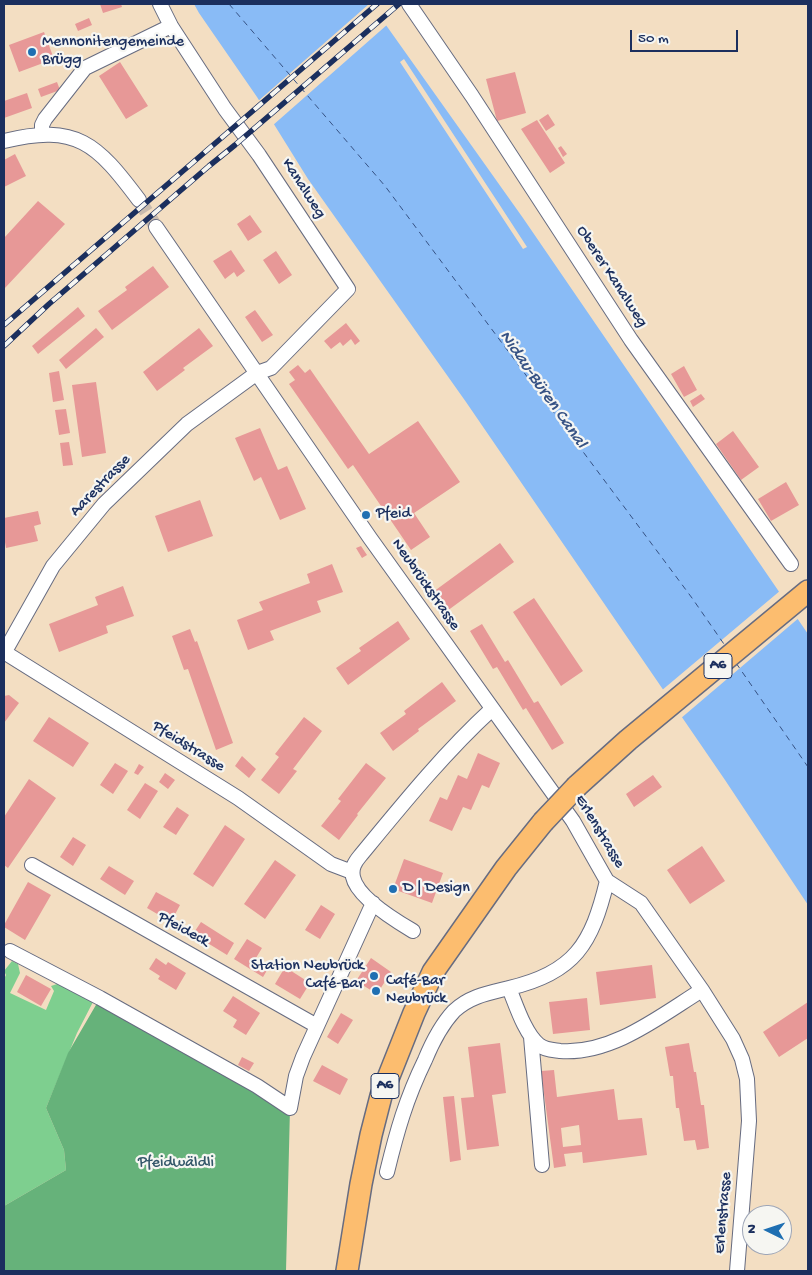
<!DOCTYPE html>
<html>
<head>
<meta charset="utf-8">
<style>
	body { margin:0 }
	#map { position:relative; width:812px; height:1275px; overflow:hidden; background:#f3dec2; font-family:"Gochi Hand",sans-serif }
	canvas { display:block }
	.frame { position:absolute; inset:0; border:5px solid #1b2f5e; pointer-events:none }
	.north { position:absolute; left:742px; top:1205px; width:50px; height:50px; box-sizing:border-box; background:#f6f6f2; border:1px solid #9ea6b7; border-radius:50%; rotate:274deg; font-size:14px; font-weight:700; line-height:20px; text-align:center; color:#1b2f5e }
	.north::after { content:''; display:block; margin:auto; width:18px; height:22px; background:#1f6fb2; clip-path:polygon(50% 0,100% 100%,50% 72%,0 100%) }
	.scale { position:absolute; left:630px; top:30px; width:108px; height:22px; box-sizing:border-box; border:2px solid #1b2f5e; border-top:0; padding-left:6px; font-size:15px; line-height:18px; white-space:nowrap; color:#1b2f5e; -webkit-text-stroke:4px #f6f6f2; paint-order:stroke }
</style>
</head>
<body>
<div id="map">
<canvas width="812" height="1275"></canvas>
<div class="frame"></div>
<div class="north">N</div>
<div class="scale">50 m</div>
</div>
<script>
const context = document.querySelector('canvas').getContext('2d');
context.lineJoin = 'round';
function fill(path, color) { context.fillStyle = color; context.fill(path, 'evenodd'); }
function stroke(path, color, width, dash) { context.strokeStyle = color; context.lineWidth = width; context.lineCap = dash ? 'butt' : 'round'; context.setLineDash(dash || []); context.stroke(path); }
function write(font, color, halo, rows, align = 'center') {
  context.font = font + ' "Gochi Hand",sans-serif'; context.lineWidth = 4.5; context.setLineDash([]); context.textBaseline = 'middle'; context.strokeStyle = halo; context.fillStyle = color; for (const [text, x, y, turn = 0] of rows) {
    context.save(); context.translate(x, y); context.rotate((+turn || 0) * Math.PI / 180); context.textAlign = isNaN(turn) ? turn : align; if (halo) context.strokeText(text, 0, 0); context.fillText(text, 0, 0); context.restore();
  }
}
const green = new Path2D(`
	M12,961L18,964L20,973L10,993L46,1010L54,991L51,986L60,983L94,1000L77,1033L46,1108L64,1150L66,1170L4,1206V979L6,975L4,971Z`);
const forest = new Path2D(`
	M100,998L290,1108L286,1271H4V1206L66,1170L64,1150L46,1108L68,1053Z`);
const water = new Path2D(`
	M194,4H371L523,218L808,634V905L725,780L466,402L308,179L257,97L199,13Z`);
const pier = new Path2D(`
	M369,4H374L388,24L272,126L257,102Z
	M404,59L501,207L527,247L523,249L400,62Z
	M781,590L800,617L680,719L661,691Z`);
const ferry = new Path2D(`
	M229,4L385,186L692,598L726,647
	M736,663L808,767`);
const building = new Path2D(`
	M100,4H121L122,7L103,13Z
	M89,18L92,25L78,31L75,24Z
	M44,32L54,59L19,72L9,45Z
	M120,62L148,106L126,119L99,76Z
	M515,72L526,113L497,121L486,79Z
	M57,82L60,90L41,97L38,89Z
	M27,93L32,108L4,118V101Z
	M548,114L555,125L546,131L539,120Z
	M537,120L565,163L550,173L521,129Z
	M561,146L567,154L563,157L558,148Z
	M15,154L26,176L4,187V160Z
	M38,201L65,224L4,289V238Z
	M250,215L262,232L248,241L237,224Z
	M231,250L245,271L237,277L234,272L225,279L213,261Z
	M276,251L292,275L279,284L263,260Z
	M153,266L169,287L112,330L98,311L127,290L125,287Z
	M78,307L85,316L38,354L32,346Z
	M255,310L273,335L262,342L245,317Z
	M346,323L360,341L355,345L351,339L343,346L340,342L331,349L324,341Z
	M96,328L104,337L66,369L59,360Z
	M199,328L213,346L183,368L185,370L157,391L143,372Z
	M298,365L305,373L310,369L369,454L418,421L460,482L414,513L430,537L411,550L353,465L348,469L289,384L295,380L289,372Z
	M684,366L697,390L684,397L671,374Z
	M59,371L64,400L53,402L49,373Z
	M96,382L106,453L82,457L72,385Z
	M701,394L705,399L693,407L690,401Z
	M66,409L70,433L59,435L55,410Z
	M260,428L278,470L287,466L306,509L280,520L261,477L254,481L235,438Z
	M733,431L759,467L741,480L716,444Z
	M69,442L73,465L63,466L60,443Z
	M786,482L799,505L771,521L758,499Z
	M200,500L213,536L168,552L155,516Z
	M38,511L41,524L34,526L38,541L6,548L4,536V518Z
	M500,543L514,562L447,611L433,592Z
	M361,546L367,555L362,558L356,548Z
	M332,564L343,592L317,601L321,612L270,631L274,640L248,650L237,620L263,610L259,602L310,583L307,574Z
	M123,586L134,616L106,626L108,633L59,652L49,624L98,605L95,597Z
	M534,598L583,671L561,686L513,612Z
	M398,621L410,639L348,685L336,668L361,651L359,648Z
	M482,624L505,662L508,660L534,703L538,701L564,743L552,750L526,708L523,710L497,667L493,669L470,631Z
	M190,629L195,642L197,641L233,743L216,750L188,669L184,670L172,636Z
	M442,682L456,701L418,729L419,731L393,751L380,733L406,714L404,711Z
	M9,695L19,703L4,723V696Z
	M49,717L89,743L73,767L33,741Z
	M304,717L322,731L293,769L297,771L279,794L261,780L279,757L275,754Z
	M478,753L500,763L489,788L482,785L471,810L463,807L452,831L429,821L440,797L447,800L458,775L467,779Z
	M242,756L256,769L249,778L235,766Z
	M115,763L128,771L113,794L100,785Z
	M366,763L386,778L357,814L358,815L339,840L321,826L341,801L338,799Z
	M139,764L144,767L138,775L134,773Z
	M165,773L175,780L168,789L159,782Z
	M653,775L662,787L634,807L626,794Z
	M29,779L56,798L8,868L4,865V817Z
	M145,783L158,791L140,819L127,810Z
	M177,807L189,815L176,835L163,827Z
	M225,825L245,839L213,887L193,874Z
	M73,837L86,845L73,866L60,857Z
	M702,846L725,881L690,904L667,870Z
	M404,859L443,873L432,903L393,889Z
	M275,860L296,875L265,919L244,904Z
	M109,866L134,881L125,895L100,879Z
	M28,882L51,895L25,940L4,927V925Z
	M156,892L180,905L171,922L147,908Z
	M321,905L335,914L320,939L305,930Z
	M201,922L234,943L227,955L193,934Z
	M247,939L262,948L256,958L269,967L263,977L234,959Z
	M156,958L166,965L168,962L186,973L176,990L158,979L160,976L149,969Z
	M371,958L391,972L377,994L356,981Z
	M652,965L656,998L600,1005L596,972Z
	M285,967L310,983L300,999L275,984Z
	M26,975L51,989L41,1006L17,992Z
	M233,996L260,1013L246,1035L233,1027L237,1020L223,1011Z
	M587,998L590,1030L553,1034L549,1002Z
	M808,1002V1038L779,1057L763,1032Z
	M341,1013L353,1020L338,1044L327,1037Z
	M500,1043L506,1093L492,1095L499,1146L467,1150L461,1098L474,1097L468,1047Z
	M689,1043L694,1072H696L701,1105H704L709,1148L697,1150L695,1140L684,1141L679,1108H676L673,1076H670L665,1047Z
	M242,1057L254,1063L249,1071L238,1065Z
	M322,1065L348,1079L340,1095L313,1081Z
	M554,1070L557,1097L614,1089L618,1120L642,1118L647,1155L583,1163L582,1152L564,1154L566,1166L554,1168L541,1071ZM579,1125L581,1145L563,1147L561,1128Z
	M454,1096L461,1160L450,1162L443,1097Z`);
const minorTunnel = new Path2D(`
	M139,200L156,227`);
const minor = new Path2D(`
	M409,4L472,96L631,340L791,564
	M42,134V125L45,119L85,68L171,26
	M4,141C77,123 97,144 139,200
	M156,227L370,538L573,821L607,881L641,903L702,990L733,1039L742,1059L747,1079L749,1121L737,1271
	M4,652L238,798L331,864L352,872
	M4,653L53,566L104,504L187,424L257,373L271,368L348,289L259,155L225,109L171,26L160,4
	M32,865L317,1026
	M413,931C396,921 357,897 353,877C351,868 355,862 360,856C402,805 444,753 492,709
	M10,951L100,998L257,1086L290,1108L296,1076L303,1057L373,903
	M509,988C516,1005 525,1034 539,1045C545,1050 553,1050 560,1051C612,1055 660,1016 702,990
	M531,1037L542,1165
	M387,1172C397,1131 406,1099 425,1060C432,1043 441,1025 454,1011C470,996 489,993 509,988C575,973 592,943 607,881`);
const highway = new Path2D(`
	M577,786L628,740L808,591
	M347,1271L361,1184L371,1135L381,1096L414,1013L433,972L506,868L543,822`);
const rail = new Path2D(`
	M4,325L377,4
	M4,346L49,304L209,166L235,145L399,4`);
const highwayBridge = new Path2D(`
	M543,822L577,786`);
const markers = [
	[32,52,5,"#1f6fb2"],
	[366,515,5,"#1f6fb2"],
	[393,889,5,"#1f6fb2"],
	[374,976,5,"#1f6fb2"],
	[376,991,5,"#1f6fb2"]
];
const shields = [
	[718,666,28],
	[385,1086,28]
];
const shieldNames = [
	["A6",718,666],
	["A6",385,1086]
];
const poiNames = [
	["Mennonitengemeinde",42,43],
	["Brügg",42,61],
	["Pfeid",376,515],
	["D | Design",403,889],
	["Station Neubrück",364,967,"right"],
	["Café-Bar",364,985,"right"],
	["Café-Bar",386,982],
	["Neubrück",386,1000]
];
const streetNames = [
	["Kanalweg",303,189,57],
	["Oberer Kanalweg",611,277,57],
	["Aarestrasse",101,486,-46],
	["Neubrückstrasse",425,585,55],
	["Pfeidstrasse",188,747,32],
	["Erlenstrasse",599,832,59],
	["Pfeideck",183,930,29],
	["Erlenstrasse",724,1213,-85]
];
const parkNames = [
	["Pfeidwäldli",176,1164]
];
const waterNames = [
	["Nidau-Büren Canal",542,390,55]
];
fill(green, '#7ecf8f');
fill(forest, '#66b27a');
fill(water, '#89bbf6');
fill(pier, '#f3dec2');
stroke(ferry, '#365284', 1, [6, 5]);
fill(building, '#e79897');
stroke(minorTunnel, '#c8bbae', 14, [14, 7]);
stroke(minor, '#676c81', 16);
stroke(highway, '#676c81', 24);
stroke(minor, '#fff', 14);
stroke(highway, '#fcbd6f', 21);
stroke(rail, '#1b2f5e', 5.5);
stroke(rail, '#f6f6f2', 4, [11]);
stroke(highwayBridge, '#676c81', 24, []);
stroke(highwayBridge, '#fcbd6f', 21);
for (const [x, y, r, color] of markers) { const dot = new Path2D(); dot.arc(x, y, r, 0, 2 * Math.PI); context.fillStyle = color; context.fill(dot); stroke(dot, '#f6f6f2', 2); }
for (const [x, y, w] of shields) { const box = new Path2D(); box.roundRect(x - w / 2, y - 12.5, w, 25, 4); context.fillStyle = '#f6f6f2'; context.fill(box); stroke(box, '#1b2f5e', 1); }
write('bold 15px', '#1b2f5e', null, shieldNames);
write('16px', '#1b2f5e', '#f6f6f2', poiNames, 'left');
write('16px', '#1b2f5e', '#f6f6f2', streetNames);
write('16px', '#34576a', '#f6f6f2', parkNames);
write('italic 18px', '#365284', '#f6f6f2', waterNames);
</script>
</body>
</html>
